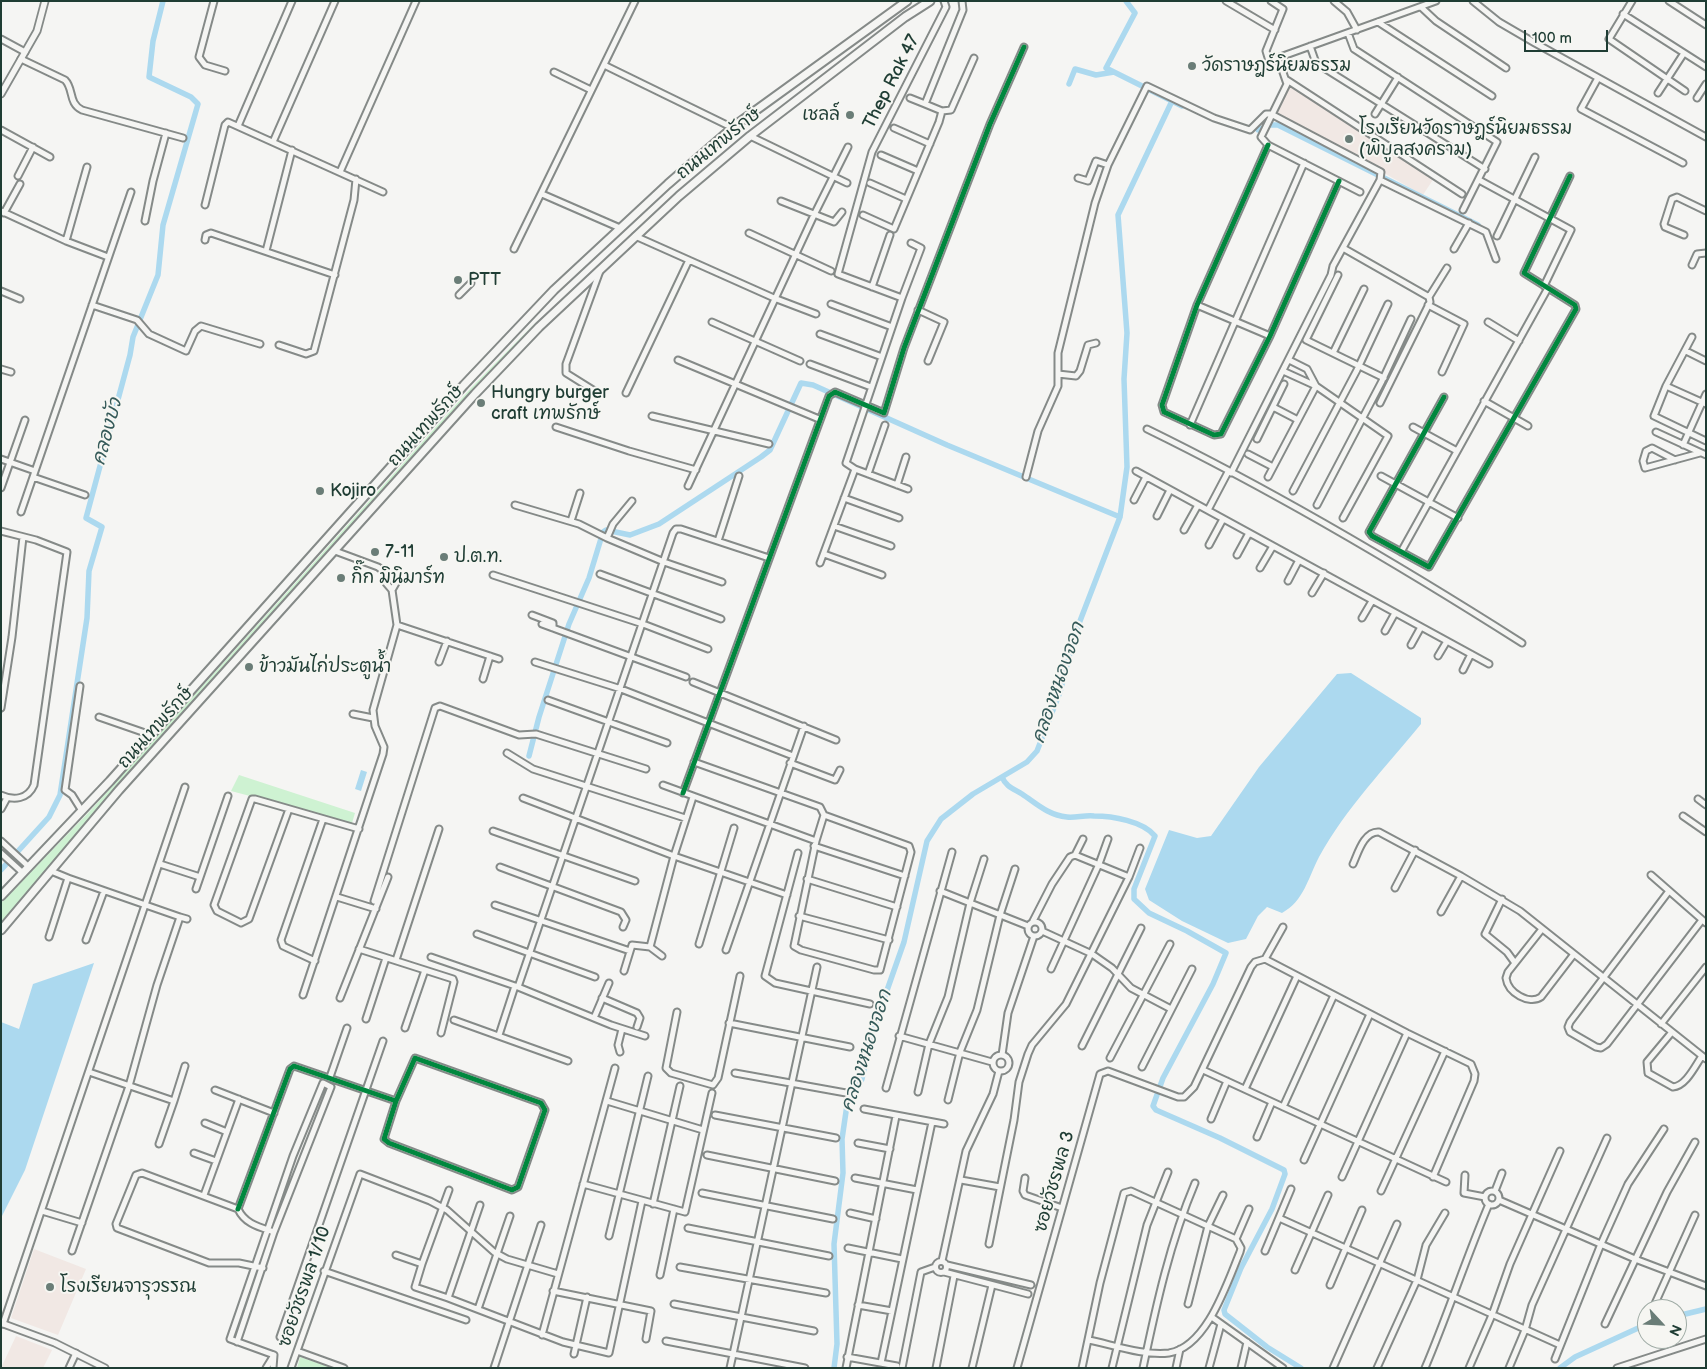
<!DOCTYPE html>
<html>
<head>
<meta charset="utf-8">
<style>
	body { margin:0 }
	#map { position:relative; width:1707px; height:1369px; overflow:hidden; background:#f5f5f3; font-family:"Balsamiq Sans",sans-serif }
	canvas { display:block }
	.frame { position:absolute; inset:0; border:2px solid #1f3d34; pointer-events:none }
	.north { position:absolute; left:1637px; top:1299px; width:50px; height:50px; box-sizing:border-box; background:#f6f6f2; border:1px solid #a0aca6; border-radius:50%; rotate:115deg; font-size:14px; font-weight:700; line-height:20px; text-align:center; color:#1f3d34 }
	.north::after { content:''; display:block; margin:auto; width:18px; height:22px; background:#6a7d77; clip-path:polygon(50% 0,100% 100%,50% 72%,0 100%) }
	.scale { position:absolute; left:1524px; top:30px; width:84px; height:22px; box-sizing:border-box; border:2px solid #1f3d34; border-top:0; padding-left:6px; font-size:15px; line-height:18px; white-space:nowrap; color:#1f3d34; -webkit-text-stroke:4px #f6f6f2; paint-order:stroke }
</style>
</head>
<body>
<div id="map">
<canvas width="1707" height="1369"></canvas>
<div class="frame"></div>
<div class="north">N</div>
<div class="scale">100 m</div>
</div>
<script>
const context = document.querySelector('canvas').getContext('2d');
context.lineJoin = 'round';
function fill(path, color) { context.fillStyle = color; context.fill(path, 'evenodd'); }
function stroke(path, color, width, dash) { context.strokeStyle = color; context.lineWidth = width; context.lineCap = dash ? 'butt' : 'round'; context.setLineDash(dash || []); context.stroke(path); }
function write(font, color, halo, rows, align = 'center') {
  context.font = font + ' "Balsamiq Sans","Playpen Sans Thai",sans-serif'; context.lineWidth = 4; context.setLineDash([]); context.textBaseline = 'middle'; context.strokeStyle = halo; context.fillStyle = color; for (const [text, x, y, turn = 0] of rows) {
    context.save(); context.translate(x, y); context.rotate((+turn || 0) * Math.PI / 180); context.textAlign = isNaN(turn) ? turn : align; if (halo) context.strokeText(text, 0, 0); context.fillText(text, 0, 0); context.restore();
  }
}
const built = new Path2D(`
	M1290,84L1434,178L1423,195L1384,173V170L1277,113Z
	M34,1249L86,1269L58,1335L11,1318Z
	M16,1336L52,1350L43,1368H1Z`);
const green = new Path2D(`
	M539,319L101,804L1,923V903L89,812L471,388Z
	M239,775L355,813L352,823L231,791Z
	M300,1357L333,1368H297Z`);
const water = new Path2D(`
	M1351,673L1421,718V724C1386,767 1346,808 1319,857C1308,878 1304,901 1282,913L1267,907L1258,916L1246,939L1228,943L1182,921L1149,900L1145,889L1169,830L1197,838L1211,836L1259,767L1337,674Z
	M361,770L367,772L361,791L355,789Z
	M94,963L25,1170L1,1218V1022L19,1029L33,984Z`);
const canal = new Path2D(`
	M1069,84L1075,69L1096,75L1114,72
	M1172,101L1182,106
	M1258,130L1270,125H1278L1478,225
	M529,756L539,717L569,624L589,578L603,532L606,530L630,535L659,524L761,457L770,450L801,383L813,385L947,445L1120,517
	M1002,777C1006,787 1014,789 1022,794C1037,804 1048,815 1067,817C1075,818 1085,815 1094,816C1112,816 1143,821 1155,836L1134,889V899L1149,913L1187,931L1226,953L1213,984L1163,1078L1153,1106L1156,1110L1220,1138L1284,1170L1285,1174L1272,1209L1241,1268L1224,1310L1225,1314L1267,1347L1301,1368
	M1,870L49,817L60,795L87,618L89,571L102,527L86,518L130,355L133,337L158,275L163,225L198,104L191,97L149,77L153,41L163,1
	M1677,1316L1706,1309
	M834,1368L837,1344L834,1244L843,1173L842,1139L848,1098L862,1079L872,1033L904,942L927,841L941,819L973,794L1027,762L1037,751L1060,692L1075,634L1120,517L1127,467L1124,379L1127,333L1118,215L1172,101L1106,68L1135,13L1126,1
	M1560,1368L1575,1357L1647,1324`);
const minor = new Path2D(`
	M214,1L199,57L205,65L225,71
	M1226,1L1275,30
	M1271,1L1283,9L1266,51L1269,61L1436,1
	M1334,1L1347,12L1357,30
	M1473,1L1499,22L1535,43L1706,137
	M1632,1L1609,39L1685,91
	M1669,1L1706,25
	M1421,7L1436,21L1506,68
	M1623,14L1706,67
	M1378,22L1492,96
	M1348,33L1354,49L1497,142L1463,210
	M1,39L25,52
	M1310,46L1316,63L1485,169
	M1278,58L1287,84L1261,137L1268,145L1360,192
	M21,59L65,80C74,89 68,103 82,110L183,138
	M604,65L733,128
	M554,72L591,90
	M1598,78L1581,109L1683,163
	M1287,80L1462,194
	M1658,93L1684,53
	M910,98L925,104
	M1697,98L1706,84
	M942,111L951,110L974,58
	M1375,114L1398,77
	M238,126L292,1
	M894,128L930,144
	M1,130L50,157
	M750,136L847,183
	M273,142L335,1
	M1268,145L1197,305L1162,405L1164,412L1214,435L1221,434L1270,336L1339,181
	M881,155L918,171
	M340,172L416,1
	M18,176L33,147
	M1078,178L1088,181L1096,161L1108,165
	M1479,180L1571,230L1544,286
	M870,183L906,199
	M542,194L620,228
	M781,201L834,222L842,212
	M205,205L225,125L228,122L383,192
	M1,211L66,241L108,257
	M4,213L20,184
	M863,215L894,229L939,122L942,111L925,104L963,10L962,1
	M145,221L153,181L166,133
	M749,233L831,271
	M1684,235L1665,227L1664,224L1672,199L1677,197L1706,211
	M635,236L774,298L816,314
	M1497,236L1535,157
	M205,240L206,235L211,233L335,275
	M66,241L87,167
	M1343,248L1429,297L1430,302L1380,403
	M514,249L635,1
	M1454,249L1469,223
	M266,251L292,150
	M1692,265L1697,254L1706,253
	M1338,275L1306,340L1384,378
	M872,287L890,235
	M1,291L20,299
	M459,295L471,283
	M1429,297L1447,268
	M902,298L921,248L911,243
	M831,304L892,327
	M92,305L137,320L149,334L186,351L195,331L201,326L260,344
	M1197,305L1270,336
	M1428,305L1464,324L1442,372
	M918,310L944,322L928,361
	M712,322L800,361
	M1488,322L1519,341
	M820,334L882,357
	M1692,337L1666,386L1654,416L1706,441
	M279,345L306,354L314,351L354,200L356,179
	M1686,351L1706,361
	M1333,353L1364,289
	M678,360L819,419
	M810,364L871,387
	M1,369L11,372
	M1283,371L1316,386L1307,369L1289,360
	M1058,374L1076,376L1080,371L1088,345L1096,343
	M1666,386L1706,404
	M598,393L566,373V364L600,271
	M626,393L689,260
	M1444,397L1369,532L1372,536L1429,567L1576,309L1575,305L1524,273L1570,176
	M1484,401L1528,426
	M1273,407L1298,420
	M652,416L769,444
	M1190,425L1304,163
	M556,427L629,451L696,470
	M1413,427L1457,451
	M1147,429C1276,492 1401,566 1522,643
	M1656,432L1706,455
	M1257,439L1284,384
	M1683,445L1706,394
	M1248,454L1273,467
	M1,459L35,471
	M1675,460L1652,448L1646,451L1643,461L1645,468L1700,453
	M855,469L908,489
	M1136,471L1489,664
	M1231,473L1331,275L1333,266L1380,180L1486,232L1496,259
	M868,474L885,425
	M1381,476L1458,518
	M33,477L85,495
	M1026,477L1038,431L1058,386V353L1095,203L1108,165L1147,86L1214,118L1250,130L1266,114H1271L1381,172L1380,180
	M1268,477L1316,386L1388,436L1343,518
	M897,485L906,457
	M688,486L814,215L848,147
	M1,488L25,420
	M1293,491L1357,370L1388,304
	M844,498L899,518
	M1134,500L1146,477
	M515,505L579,524L607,538L664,562L722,582
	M1317,505L1382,381L1411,319
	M1208,510L1228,472
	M21,512L131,192
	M1157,516L1170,490
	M571,521L580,493
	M834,526L891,546
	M1184,530L1198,505
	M1,531L36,540L67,552L34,785C28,799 14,801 1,795
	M607,538L613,524L632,501
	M718,541L739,476
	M1209,545L1223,519
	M335,551L378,567L389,575
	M1401,552L1548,288
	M824,554L882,575
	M1237,555L1249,533
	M820,563L855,469L846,463L902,298L838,274L872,152L946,7L944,1
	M1260,568L1273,546
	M600,574L721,619
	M493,575L643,624L708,649
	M1288,581L1299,560
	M1312,593L1324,573
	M532,615L553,623V628
	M1362,618L1372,601
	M542,624L686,677
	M397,625L499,659
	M1385,631L1395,613
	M1411,645L1421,627
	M1438,656L1447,641
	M439,662L447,641
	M535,662L621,689L793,756
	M1463,670L1471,654
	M483,679L490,656
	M693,682L836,740
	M80,686L65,790L72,795L82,811
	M548,700L667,743
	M1,708L12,637L23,537
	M353,714L373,718
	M99,717L151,735
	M507,753L533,769L685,818
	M694,762L820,807L824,815
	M790,763L835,780L840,770
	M663,785L816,841L824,815L909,846L911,852L880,970H874L801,950L794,946L816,841
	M683,793L829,396L835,392L884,413L904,348L990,124L1024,47
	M523,798L674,856L787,895
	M1698,799L1706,805
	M1,809L7,798
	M289,809L249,919L241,923L217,911L214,905L252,799H255L359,829
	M1683,816L1706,832
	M493,831L635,881
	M1,841L29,867
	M814,846L905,876
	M1,853L23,873
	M798,853L765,976L775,983L870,1004
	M1075,855L1083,839
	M160,864L200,877
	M1353,864C1358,853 1364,831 1379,832L1461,876L1520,911L1706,1059
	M500,867L621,912L626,920L623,927
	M51,871L68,878
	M1651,875L1706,923
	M807,879L897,907
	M1395,888L1415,850
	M196,889L228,796
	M940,891L1028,926
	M1669,891L1570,1022L1568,1027L1570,1032L1596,1047L1601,1048L1607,1044L1702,920
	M337,897L376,909
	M1502,899L1485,934L1507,952L1515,963
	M374,901L435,708L440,706L519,735L536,734L646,769
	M495,905L630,951
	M1441,912L1461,876
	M799,916L889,940
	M1033,921L1052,884L1070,857L1075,855L1129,877
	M1028 929a7 7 0 1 1 14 0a7 7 0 1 1-14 0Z
	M1542,929L1508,972L1506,978C1508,993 1529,1005 1541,997L1574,954
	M1042,931L1092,954L1112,968L1131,988L1171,1009
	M477,934L595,977
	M49,937L68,878L180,917
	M86,940L104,891
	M699,944L734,828
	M650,947L662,956
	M359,949L453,979L454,982L441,1033
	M726,950L804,726
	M431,957L518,987L611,1025L645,1036
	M1265,959L1407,1033L1471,1064L1475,1074L1474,1081L1433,1177
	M396,960L439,829
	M315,961L283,946L281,940L323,819
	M1051,969L1099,864L1108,839
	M624,971L632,945L650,947L674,856L693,797
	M518,987L673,533L676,529H681L769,558
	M303,995L383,754L384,747L375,726L373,710L397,625L392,590L386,583L389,575L393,578L396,583L392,590
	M340,998L388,877
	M602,998L637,1013L640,1018L637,1027
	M677,1012L666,1068L671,1073L713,1085L718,1078L740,976
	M594,1018L609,983
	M366,1019L386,958
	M454,1020L568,1061
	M729,1023L850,1047
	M1661,1024L1706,967
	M405,1028L425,970
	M1672,1032L1647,1062L1648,1073L1673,1087C1686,1086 1695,1066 1702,1056
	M499,1035L515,986
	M899,1036L992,1062
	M1082,1046L1141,928
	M620,1052L618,1045L622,1029
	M993 1063a8 8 0 1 1 16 0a8 8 0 1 1-16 0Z
	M1002,1055L1008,1013L1034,936
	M1110,1058L1170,944
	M1142,1067L1192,969
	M1203,1070L1446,1182
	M89,1072L174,1101L185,1066
	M735,1073L846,1093
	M330,1077L347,1028
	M886,1088L952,852
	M1245,1089L1297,976
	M215,1090L274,1113
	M918,1092L929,1044L948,997L970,903L984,859
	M948,1100L960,1052L977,1010L1000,915L1015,869
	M607,1101L703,1130
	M1283,1107L1334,995
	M864,1109L944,1124
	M715,1115L836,1138
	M1211,1119L1227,1081
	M205,1123L227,1132
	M1257,1137L1272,1102
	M858,1143L890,1149
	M159,1144L174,1101
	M194,1153L216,1161
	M707,1155L835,1181
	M1304,1160L1370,1014
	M1465,1175L1464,1193L1485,1197
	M1342,1177L1407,1033
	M855,1178L917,1190
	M1025,1178L1023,1191L1025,1195L1062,1208
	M961,1180L1000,1187
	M583,1184L685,1212L712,1093
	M1485 1198a7 7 0 1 1 14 0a7 7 0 1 1-14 0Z
	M1381,1191L1445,1051
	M1495,1191L1502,1173
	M702,1193L833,1219
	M204,1195L239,1099
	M1499,1200L1635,1259L1706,1286
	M653,1204L680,1086
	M238,1209L290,1069L294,1066L396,1101L384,1139L389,1143L512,1190L518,1187L545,1110L541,1103L415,1058L396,1101
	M42,1211L82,1223
	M850,1213L876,1219
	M1279,1218L1560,1345
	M688,1228L829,1256
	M609,1236L648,1076
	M1236,1239L1249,1209
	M989,1244L1014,1120L1019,1082L1028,1054L1032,1045L1066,1004L1129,877L1140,848
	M848,1248L902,1259
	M72,1251L129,1086L157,985L180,917L187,919
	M1265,1251L1291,1189
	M396,1255L422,1264L449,1190
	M942,1261L966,1151L993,1094L999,1071
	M935.5 1267a5.5 5.5 0 1 1 11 0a5.5 5.5 0 1 1-11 0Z
	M422,1264L415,1287L448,1298L480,1205
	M947,1265L1031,1285
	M680,1267L826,1293
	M263,1268L239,1263H209L117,1228L116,1224L136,1175L142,1173L238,1209C245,1224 259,1227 274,1232
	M1295,1270L1328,1195
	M324,1271L466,1320
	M944,1272L1028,1294
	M660,1275L674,1209
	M1330,1285L1362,1210
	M553,1291L651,1311L646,1339
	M448,1298L563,1342L609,1353L642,1201
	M674,1304L814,1331
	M1188,1304L1208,1226L1223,1195
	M858,1305L892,1311
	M1653,1308L1695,1215
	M478,1309L510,1216
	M1213,1318L1283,1368
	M3,1324L185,787
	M1605,1324L1667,1192L1695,1142
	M542,1335L615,1068
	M280,1337L383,1041
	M666,1341L805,1368
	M237,1342L274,1232L331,1087L323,1083L293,1156L230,1339L274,1355
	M297,1351L344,1368
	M574,1354L587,1297
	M847,1357L897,1366
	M1555,1359L1601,1244L1628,1184L1664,1129
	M881,1363L932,1122
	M69,1368L76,1353
	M266,1368L274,1355
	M273,1368L274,1355
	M291,1368L360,1174L430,1201L447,1210L494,1252L507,1259L558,1274
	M494,1368L541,1225
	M730,1368L817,967
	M846,1368L896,1116
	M902,1368L921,1272L935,1267
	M936,1368L954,1276
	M972,1368L992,1285
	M1017,1368L1100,1074L1108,1071L1178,1097H1184L1194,1087L1251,967L1255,962L1265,959L1283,927
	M1082,1368L1100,1283L1124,1193L1131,1191L1236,1239L1241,1248L1240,1252C1227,1283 1207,1347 1169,1353C1144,1356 1113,1345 1089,1340
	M1112,1368L1147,1225L1168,1172
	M1143,1368C1156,1306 1170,1242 1195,1183
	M1176,1368L1180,1349
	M1209,1368L1221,1324
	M1241,1368L1247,1342
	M1333,1368L1397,1224
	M1377,1368L1417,1280L1426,1245L1445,1213
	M1425,1368C1448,1314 1466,1258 1489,1204
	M1469,1368L1492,1315L1510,1264L1560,1151
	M1509,1368L1525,1330L1532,1305L1607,1138
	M1617,1368L1706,1339`);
const tertiary = new Path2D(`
	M1,94L37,31L45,1
	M1,1323L55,1343L105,1368`);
const secondary = new Path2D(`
	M1,896L110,781L464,385L554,290L668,184L737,124L907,1
	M1,930L119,790L475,394L539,327L679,196L750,136L905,17L930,1`);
const cycleway = new Path2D(`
	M1268,145L1197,305L1162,405L1164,412L1214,435L1221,434L1270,336L1339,181
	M1444,397L1369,532L1372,536L1429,567L1576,309L1575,305L1524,273L1570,176
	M683,793L829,396L835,392L884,413L904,348L990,124L1024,47
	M238,1209L290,1069L294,1066L396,1101L384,1139L389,1143L512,1190L518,1187L545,1110L541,1103L415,1058L396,1101`);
const markers = [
	[1192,66,5,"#6a7d77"],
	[850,115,5,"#6a7d77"],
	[1349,139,5,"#6a7d77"],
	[458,280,5,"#6a7d77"],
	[481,403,5,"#6a7d77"],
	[320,491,5,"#6a7d77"],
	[375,552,5,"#6a7d77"],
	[444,557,5,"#6a7d77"],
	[341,578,5,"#6a7d77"],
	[249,667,5,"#6a7d77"],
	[50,1287,5,"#6a7d77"]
];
const poiNames = [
	["วัดราษฎร์นิยมธรรม",1202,66],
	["เชลล์",840,115,"right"],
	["โรงเรียนวัดราษฎร์นิยมธรรม",1359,129],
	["(พิบูลสงคราม)",1359,150],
	["PTT",468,280],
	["Hungry burger",491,393],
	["craft เทพรักษ์",491,414],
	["Kojiro",330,491],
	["7-11",385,552],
	["ป.ต.ท.",454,557],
	["กิ๊ก มินิมาร์ท",351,578],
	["ข้าวมันไก่ประตูน้ำ",259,667],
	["โรงเรียนจารุวรรณ",60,1287]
];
const streetNames = [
	["Thep Rak 47",892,82,-63],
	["ถนนเทพรักษ์",719,144,-39],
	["ถนนเทพรักษ์",426,426,-48],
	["ถนนเทพรักษ์",156,728,-48],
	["ซอยวัชรพล 3",1055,1182,-74],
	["ซอยวัชรพล 1/10",305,1287,-71]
];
const waterNames = [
	["คลองบัว",108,432,-75],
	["คลองหนองจอก",1059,683,-71],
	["คลองหนองจอก",867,1051,-72]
];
fill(built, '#f1e8e4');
fill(green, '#cef2d2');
fill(water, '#acd9ef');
stroke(canal, '#acd9ef', 5.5);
stroke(minor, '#858a88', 9);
stroke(tertiary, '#858a88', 9);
stroke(secondary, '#858a88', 11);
stroke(minor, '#f5f5f3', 5);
stroke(tertiary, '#f5f5f3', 5.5);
stroke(secondary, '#f5f5f3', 7);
stroke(cycleway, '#00873e', 5);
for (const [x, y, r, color] of markers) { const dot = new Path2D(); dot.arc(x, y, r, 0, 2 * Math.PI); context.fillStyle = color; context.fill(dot); stroke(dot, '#f6f6f2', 2); }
write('18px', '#1f3d34', '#f6f6f2', poiNames, 'left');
write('18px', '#1f3d34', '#f6f6f2', streetNames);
write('italic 19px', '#355a59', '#f6f6f2', waterNames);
</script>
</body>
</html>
